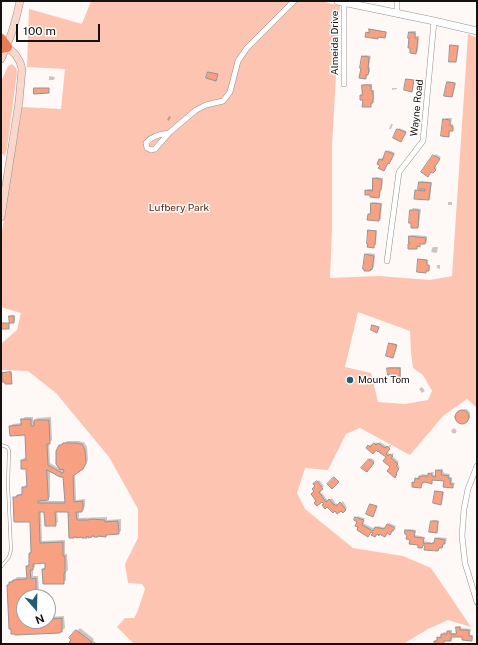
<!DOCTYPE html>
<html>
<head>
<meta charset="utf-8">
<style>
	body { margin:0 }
	#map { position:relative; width:478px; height:645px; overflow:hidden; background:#fef8f6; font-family:"Public Sans",sans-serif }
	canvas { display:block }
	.frame { position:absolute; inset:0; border:2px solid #141211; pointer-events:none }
	.north { position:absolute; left:16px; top:589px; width:40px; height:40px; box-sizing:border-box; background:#fff; border:1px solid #a1a0a0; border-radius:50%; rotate:160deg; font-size:11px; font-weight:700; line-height:16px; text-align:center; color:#141211 }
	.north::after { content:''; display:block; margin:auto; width:14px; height:18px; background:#215d75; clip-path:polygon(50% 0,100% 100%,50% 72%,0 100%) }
	.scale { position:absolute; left:16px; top:24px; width:84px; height:18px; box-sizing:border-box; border:2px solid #141211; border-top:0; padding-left:5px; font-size:12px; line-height:14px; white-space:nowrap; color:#141211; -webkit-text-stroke:3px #fff; paint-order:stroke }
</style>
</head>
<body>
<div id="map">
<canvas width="478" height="645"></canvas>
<div class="frame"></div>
<div class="north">N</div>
<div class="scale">100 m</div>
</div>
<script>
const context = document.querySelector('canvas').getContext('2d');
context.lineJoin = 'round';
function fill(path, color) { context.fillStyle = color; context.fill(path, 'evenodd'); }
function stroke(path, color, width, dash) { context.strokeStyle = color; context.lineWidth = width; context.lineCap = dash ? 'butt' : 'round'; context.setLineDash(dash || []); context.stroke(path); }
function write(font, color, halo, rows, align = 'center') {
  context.font = font + ' "Public Sans",sans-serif'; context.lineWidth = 3; context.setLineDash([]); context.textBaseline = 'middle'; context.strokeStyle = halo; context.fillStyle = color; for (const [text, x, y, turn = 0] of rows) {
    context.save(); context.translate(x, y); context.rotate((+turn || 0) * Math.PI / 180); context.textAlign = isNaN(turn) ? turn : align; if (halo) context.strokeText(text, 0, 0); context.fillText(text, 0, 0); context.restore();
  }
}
const green = new Path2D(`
	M91,1H322L332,4L340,5L332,145V228L330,278L379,276L430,280L452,276L468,34L477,38V408L467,399L443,416L410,455L360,428L346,434L328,470L305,468L297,493L305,509L353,548L403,556L431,568L471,627L448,620L428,629L403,644H134L117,627L125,618H134L137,613L145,589L142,584L128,583L125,564L138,538V509L109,457L56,393L28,371L1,370V344L17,330L21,313L1,307V237L22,107L61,109L65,69L27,67L29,9L82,24ZM358,312L410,331L411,353L413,368L423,375L432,391L428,400L405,404L378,402L371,373L345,367Z
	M12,64L16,68L17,72L7,148L5,156L1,153V82L8,66Z`);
const shadow = new Path2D(`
	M371,29L387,32L386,36L385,37L379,36L378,38L367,33L368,32H370Z
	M411,31H416V36H419L418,51L416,53L409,33Z
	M452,45H459L457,60L456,61L451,46Z
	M365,55L371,56L369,67H370V72L366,77L363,57Z
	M49,76L55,77L54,80H49Z
	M449,81L456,83L453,95L452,96L448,82Z
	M365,84H372V90H374V100L370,106L361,95L363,93V85Z
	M392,88H397V89L392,90Z
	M169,116L171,117L169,121L167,120Z
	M446,118H452L451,124H453L452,129H453L450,130V134L448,136L444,120Z
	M391,124H393L391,129H389Z
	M399,128L406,131L402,140L394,138Z
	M389,150L395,153L391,161L388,163L384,170L381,165L380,159L382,158L384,159Z
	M436,154L441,157L435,166L437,168L435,170L423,172Z
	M376,177L383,178L382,187L381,189L380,195L378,197L366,191L368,189H373L374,179Z
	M421,181L432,182L430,197L429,199L416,191L419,189V183Z
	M374,202L382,203L381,219L379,220L368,219L369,214L371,212L372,203Z
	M448,202H452V205H448Z
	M413,208L421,209L419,225L418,227L412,222H410L411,210Z
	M370,230H377L376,243L373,247L369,231Z
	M412,235L427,236V242L425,243L421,244L418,245L416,248L412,242L410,237Z
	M433,247H438L437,252L436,253L431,252L432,248Z
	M367,253L375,254L374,267L370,270L366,255Z
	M420,259L428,260L427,265H430V269L426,272L419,260Z
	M437,265H440V269L437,268Z
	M11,315H15V321L14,322L10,316Z
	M391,343L397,344L393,357L390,344Z
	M389,367H401V376L400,377L397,378V373L388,368Z
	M4,372H12V382L11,383L3,373Z
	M422,387L425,391L422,393L419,389Z
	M467,409L470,413V418L464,423H459L456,418L457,413L461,410Z
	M25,417H33V422L37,418L51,417L52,440L49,443L50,463L60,469V446L62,443H65L67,441H80L81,442H84L87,447L88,460L85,466L82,469L75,473L76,500L85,499V506L82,511H79V518L107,517V520L121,519V531L118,533L107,534L105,536L99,535L98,536L93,535L92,536L69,511H57L58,522L55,525L45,511H41L42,541L65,540V554H67L68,570L66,572V580L63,583L43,569L46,566V562L35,563V567L33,569V576H38L39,591L36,593H25V597H24V621H48V617L64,616L65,628L60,632L16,634L8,586L12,580H14L17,577H28L27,566L30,563V554L32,551L31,521L14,498L17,495L23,493V488L26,485H28L27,468L22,460L24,458L27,457L26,434L10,426L13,424L22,423V420ZM50,470L64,476L66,501H46L50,497Z
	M451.5 431a2.5 2.5 0 1 1 5 0a2.5 2.5 0 1 1-5 0Z
	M376,442L378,444L380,442L388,447L390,445L391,446L387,451L390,455L393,453L394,454L392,456L399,462L397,464L400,467L397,470L398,472L394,476L392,467L387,457L379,450L367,448L371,444L373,446Z
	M371,458L375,461L367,471L363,467Z
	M439,469H443V471L444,473L450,474L449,477H452V482L455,483L454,485L452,487L445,480L433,479V481L431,483L423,482L422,485L421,487L413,483L418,477H420L422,474L429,475L431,472H434L433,475H436L437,470Z
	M319,480L324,486L320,490L321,492H320L324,495V496L328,501L332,498L336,504V503L338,505L343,501L347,508L343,511L325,504L322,500L317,501L315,491L316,486L315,484Z
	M437,491L444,492L442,502L441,503L436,492Z
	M358,516L363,518H365L363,523L375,529L378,526L386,528L389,523L396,526L394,528L387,532H374L359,527L356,518Z
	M433,520L439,521L437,531L436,532L432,521Z
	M408,529L416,530L415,535L425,537L424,541L434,543L438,537L447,538L446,541L444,543L443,546L442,547H440L438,550L426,545H424L422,547L419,544L411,539L406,530Z
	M459,626H461V628L471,629L470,635H473V638L472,640L463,636H452V639L451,640H445L443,643L435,641L440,636H442V634L444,632L448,633L450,630H452V633H457V628Z
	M80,628L94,639L93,640L97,644L98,643L99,644H73L72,640L70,638Z`);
const building = new Path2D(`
	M369,29L386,32L385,38L378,37V39L365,37L366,32L369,33Z
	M409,32L415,33V38H418L416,54L410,53V48H408L409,38H408Z
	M450,45L458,46L456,62H449Z
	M362,56L369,57L368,69H369L368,75H366V79L359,78L361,68H360Z
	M208,72L218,74L216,81L206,78Z
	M406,79L414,80L412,92L404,90Z
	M447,82L455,83L452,97L444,96Z
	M362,85H371V91H373V103H371V107H362L363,100H360V95H362Z
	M34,88H49V93L34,94Z
	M443,119L450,120V126H453V131H449V137L441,136Z
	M397,129L406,132L401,142L393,138Z
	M386,151L394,154L389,164L388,163L384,171L378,168L380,166L377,164L379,159L382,160Z
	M433,155L440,159L434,168L436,170L433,173L431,172L428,177L421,172Z
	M373,178L381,179L382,180L381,190H380L379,198L370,197V195H365V190L372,191Z
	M419,182L431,183L429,200L414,199L415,190L425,191V189H418Z
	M371,203L381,204L379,221L367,220L368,214H370Z
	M410,210H419L418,228H411V223H409Z
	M368,230L376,231L375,245H374V248L367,247L368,244H367Z
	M409,236L426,238L425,244H420V247L417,246V249H408V244H409L410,243H409Z
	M365,254L374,256L372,270L371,269L370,271H364V269H363Z
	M418,259L427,260V265H429V271H426V273L417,272Z
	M9,316H14V323H9V329H1V323H9Z
	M372,325L379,327L377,333L371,330Z
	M389,343L397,345L393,358L386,356Z
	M387,368H400V378L396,379V374L388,375Z
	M11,372L12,384H5V382H2V373Z
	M455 417a7 7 0 1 1 14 0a7 7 0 1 1-14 0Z
	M21,419H31V426H34V420H49L50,444H47L48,465L62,473H63L64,471L63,469L60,470L56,464V451L59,445H62L63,443H77L79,444H82L85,450L86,463L83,469L73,476L74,502L83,501V510H82V512H76L77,520H88L92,519L105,520V522L118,521L119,534L106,535V537L98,536V537H94V536H92V537L88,538V536L86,537L87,538H82V537L76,538V537H74V538H69L68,512H55L56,526H45L44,512H39L40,543L63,542V556H65V573H64V584H43L42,569H45V563L33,564V570H30L31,579L36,578V594H23L24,620V621H48V619L62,618V632H60V633L15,635V634H11V629H9L7,585H9V582H13V580L27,579L26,566H29V553H31L30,522H14L13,497H17V495H22V487H27L26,469H21V460H26L25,435L10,436L9,426L21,425ZM47,470L60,477H63L65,503H38V501L48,500Z
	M374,443L376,445L378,443L385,448L387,446L390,449L386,454L388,456L390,454L393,456L391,458L398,464L396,466L399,469L396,473L397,474L395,478L387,471L390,467L383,461L386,457L380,453L379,451L378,452L376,450L373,454L366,448L368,445L370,447Z
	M369,459L374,463L367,472L361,468Z
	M436,470L442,471L441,474L442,475L449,476L448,478L451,479L450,484H453V488L443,487L444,481L432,480V484L425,482L422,483L421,488L412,487V482L414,483L415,478L419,479V476H428V473L432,474V476L435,477Z
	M334,477L339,482L332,489L327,484Z
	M317,481L323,489L319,492L326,502L329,499L334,505V504L336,506L340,502L346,510L343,513L341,511L337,514L335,511L333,513L327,507L325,509L322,505L324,504L322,502L317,506L314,503L316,501L311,494L314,491L312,489L315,486L313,484Z
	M435,491L443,492L441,505L433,503Z
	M370,504L377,506L373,517L366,514Z
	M355,517L364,520L362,525L373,531L375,527L384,529L387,524L395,528L393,531H392L390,535L387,533L385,537L379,534V536L377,534L375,537L371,535L373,533L371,532L368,537L357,530L358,527L355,526L357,522L354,520Z
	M431,521H438L437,533L429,532Z
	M405,530L415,531L414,537L424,538L423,543L427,544L428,543L432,544V543H434L435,538L445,540V544H443L442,548H439L438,551L424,550L425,546L423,545L422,548H418V545L409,544L410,540L406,539L407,535L405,534Z
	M456,627H460V630H469V636H472V641L462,640V637H451V641H444V644H434V641H437V637L441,638V634H447V631H450V634H456Z
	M76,630L92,642L91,643L92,644H71L69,642L71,640L69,638Z`);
const service = new Path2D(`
	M1,445L7,447L9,450L8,485L11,550L9,557L1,567`);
const minor = new Path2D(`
	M344,3V84
	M397,14V1
	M169,133C160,134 151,136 146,143L147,148L151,150L155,149L169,133L196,110L206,105L223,101L230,92L238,61L247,48L294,1
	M387,261L399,172L423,141L434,21
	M477,466L468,489L464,509L462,536L465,563L477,602`);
const tertiary = new Path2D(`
	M338,1L434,21L477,31`);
const secondary = new Path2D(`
	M1,59C10,41 16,21 20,1
	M1,217L19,102L22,69L20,62L15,54L7,47`);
const motorway = new Path2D(`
	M1,39L7,47L1,48`);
const markers = [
	[350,380,4,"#215d75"]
];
const streetNames = [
	["Almeida Drive",335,43,-90],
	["Wayne Road",417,108,-84]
];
const parkNames = [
	["Lufbery Park",179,208]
];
const poiNames = [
	["Mount Tom",358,380]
];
fill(green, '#fcc4b1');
fill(shadow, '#0003');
fill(building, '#f8a182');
stroke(building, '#999290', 1);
stroke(service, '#958e8c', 3.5);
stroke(minor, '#958e8c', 6);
stroke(tertiary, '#958e8c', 8);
stroke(secondary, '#958e8c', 8);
stroke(motorway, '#d5d4d4', 11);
stroke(service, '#fff', 2.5);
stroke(minor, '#fff', 5);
stroke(tertiary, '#fff', 7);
stroke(secondary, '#f9d7cb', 7);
stroke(motorway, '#ea7b53', 10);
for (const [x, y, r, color] of markers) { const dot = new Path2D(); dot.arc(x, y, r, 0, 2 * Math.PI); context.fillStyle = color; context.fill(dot); stroke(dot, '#fff', 1.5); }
write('10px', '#141211', '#fff', streetNames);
write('10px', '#56200c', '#fff', parkNames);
write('10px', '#141211', '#fff', poiNames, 'left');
</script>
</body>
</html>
